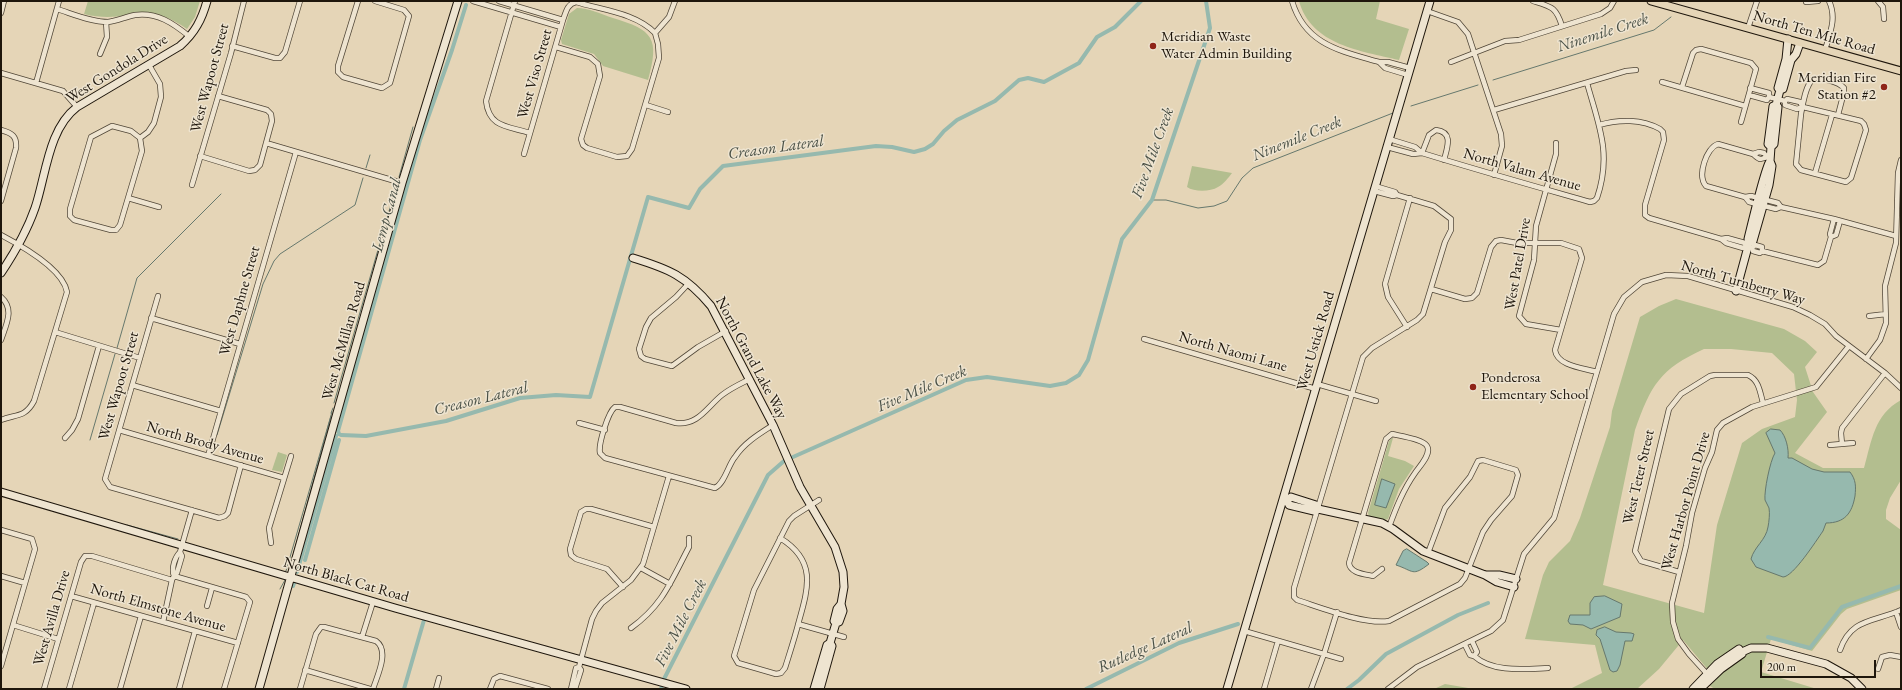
<!DOCTYPE html>
<html>
<head>
<meta charset="utf-8">
<style>
	body { margin:0 }
	#map { position:relative; width:1902px; height:690px; overflow:hidden; background:#e5d5b7; font-family:"EB Garamond",serif }
	canvas { display:block }
	.frame { position:absolute; inset:0; border:2px solid #1e160c; pointer-events:none }
	.scale { position:absolute; left:1760px; top:660px; width:116px; height:18px; box-sizing:border-box; border:2px solid #1e160c; border-top:0; padding-left:5px; font-size:12px; line-height:14px; white-space:nowrap; color:#1e160c; -webkit-text-stroke:3px #eee4d0; paint-order:stroke }
</style>
</head>
<body>
<div id="map">
<canvas width="1902" height="690"></canvas>
<div class="frame"></div>
<div class="scale">200 m</div>
</div>
<script>
const context = document.querySelector('canvas').getContext('2d');
context.lineJoin = 'round';
function fill(path, color) { context.fillStyle = color; context.fill(path, 'evenodd'); }
function stroke(path, color, width, dash) { context.strokeStyle = color; context.lineWidth = width; context.lineCap = dash ? 'butt' : 'round'; context.setLineDash(dash || []); context.stroke(path); }
function write(font, color, halo, rows, align = 'center') {
  context.font = font + ' "EB Garamond",serif'; context.lineWidth = 3; context.setLineDash([]); context.textBaseline = 'middle'; context.strokeStyle = halo; context.fillStyle = color; for (const [text, x, y, turn = 0] of rows) {
    context.save(); context.translate(x, y); context.rotate((+turn || 0) * Math.PI / 180); context.textAlign = isNaN(turn) ? turn : align; if (halo) context.strokeText(text, 0, 0); context.fillText(text, 0, 0); context.restore();
  }
}
const green = new Path2D(`
	M88,1H200L195,17L187,29C147,0 126,25 84,14Z
	M1299,1H1380L1376,19L1409,29L1399,60C1361,51 1311,45 1299,1Z
	M577,8C588,8 601,14 613,18C653,30 660,38 648,80L603,66L594,54L562,44L561,40L569,14Z
	M1192,166L1232,173C1228,178 1224,184 1218,187C1210,192 1194,192 1187,187Z
	M1676,299L1784,329L1805,341L1817,352L1805,367L1813,392L1827,412L1795,453L1823,468H1864C1872,440 1874,415 1901,400V480L1890,498L1886,510V519L1901,530V590L1847,609L1841,614L1812,651L1771,639L1761,672L1817,689H1715L1708,685L1715,678L1683,640L1659,669L1637,689H1570L1602,673L1595,645L1525,639L1543,575L1549,562L1570,541L1580,518L1610,427L1612,411L1640,317L1659,306ZM1704,349H1731L1772,353L1794,374L1797,400L1795,417L1762,429L1742,443L1717,525L1704,613L1603,585L1635,430C1651,385 1660,369 1704,349Z
	M1392,438H1393L1388,456L1405,461L1414,466L1399,489L1388,519L1385,520L1369,516L1368,513L1389,441Z
	M278,452L287,455L282,472L272,470Z
	M1445,684L1474,689H1434Z`);
const water = new Path2D(`
	M1771,429L1780,430C1786,436 1789,449 1788,458H1792L1812,469L1824,472H1850C1856,480 1856,486 1855,496C1852,513 1845,523 1826,523L1823,531C1816,541 1793,577 1783,577L1756,567L1751,559C1754,547 1766,540 1768,527C1769,522 1770,513 1769,508C1768,505 1766,503 1765,500C1764,491 1770,461 1775,453L1766,433Z
	M1382,479L1395,484L1386,508L1375,505Z
	M1407,549L1427,562L1429,564C1412,577 1414,571 1396,565L1403,551Z
	M1605,596L1622,604L1620,617L1591,629L1583,625L1570,624L1568,621L1570,615H1590V603L1594,597Z
	M1605,627L1616,632L1631,633L1634,634L1632,641H1625L1620,665L1617,671L1613,672L1610,670L1600,639L1596,635L1597,630Z`);
const stream = new Path2D(`
	M1493,80L1654,30L1671,17
	M1411,106L1478,85
	M366,168L370,155
	M399,177L413,127
	M1152,200H1166L1198,208L1214,206L1227,201L1242,178L1253,168L1393,113
	M117,348L137,278L221,194
	M334,403L396,187
	M331,413L333,408
	M217,435L263,284L274,261L280,254L355,205L363,178
	M90,440L115,354
	M127,525L178,539
	M289,570L331,416
	M284,572L286,571L332,412
	M280,589L285,580`);
const canal = new Path2D(`
	M339,434L338,431L420,140L452,50L466,5
	M341,435L366,436L446,421L520,398L556,395L590,397L648,197L689,208L700,189L723,166L876,146L892,147L914,152L925,149L933,144L944,131L957,120L995,101L1019,80L1028,78L1044,82L1079,63L1097,37L1115,27L1141,1
	M305,560L339,440
	M297,572L336,436
	M293,586L294,583
	M1768,637L1810,648L1842,607L1901,586
	M404,689L424,620
	M661,689L664,679L768,475L784,461L966,380L987,377L1050,386L1066,383L1079,375L1088,360L1122,239L1152,200L1210,28L1206,1
	M1086,689L1179,643L1238,624
	M1347,689L1359,680L1386,654L1458,615L1488,603`);
const street = new Path2D(`
	M358,1L338,66V72L343,77L382,88L390,83L409,16L404,10L375,1
	M473,1L561,27
	M499,1L563,20
	M515,1L486,101C489,128 508,126 530,133
	M1292,1C1305,45 1341,51 1379,62
	M1533,1C1552,7 1556,7 1562,26
	M1878,1L1883,7L1884,19
	M1806,2L1818,1
	M57,9C73,14 91,22 108,22C117,21 125,17 135,15C157,12 173,23 190,37
	M1427,11L1458,22L1468,34L1501,134L1502,146L1494,175
	M1,13L4,1
	M1748,28L1757,1
	M232,46L275,58H280L285,52L300,1
	M556,47L590,57L598,64L600,76L581,139L583,145L587,148L617,157L627,156L632,149L659,58L658,44L655,33L669,17L675,1
	M1825,50C1830,33 1837,18 1829,1
	M100,54L107,37L106,22
	M1451,62L1505,41L1519,40L1601,14L1610,8L1614,1
	M1,73L63,91L77,107
	M1408,75L1385,68L1379,62H1388L1410,68
	M1662,82L1745,106
	M36,83L59,1
	M1682,87L1693,53L1696,50L1701,49L1751,63L1756,69L1741,122
	M1750,88L1769,93V97
	M1749,95L1767,100L1769,97L1785,101L1787,99L1800,102L1803,107L1797,109L1785,105V101
	M646,105L668,112
	M1803,107L1861,121L1864,124L1866,130L1851,178L1846,182L1801,170L1796,164L1801,114C1803,104 1805,86 1813,79C1821,77 1839,82 1844,88V92L1838,115
	M1494,110L1626,71L1636,70
	M1599,125C1619,119 1642,119 1660,129L1663,132L1664,140L1645,205V215L1649,218L1721,239
	M1,130C12,133 17,136 16,148L1,201
	M140,138L131,131L112,126L91,137L70,209V216L74,220L111,230H116L120,225L142,151L140,138L148,132L154,123L161,97L160,84L149,65
	M266,143L402,183
	M1556,143V154L1536,226L1534,260L1519,316L1526,324L1561,330
	M1387,147L1413,154L1422,153L1415,147L1389,139
	M524,154L563,20C566,12 567,4 576,2C602,10 636,13 655,33
	M200,156L249,171L255,170L260,165L272,121L271,114L267,110L218,96
	M1767,157L1764,153L1759,152L1753,154C1762,163 1761,157 1770,157
	M1444,160C1447,148 1454,132 1436,130L1429,135L1422,153C1477,170 1534,186 1590,202L1594,201L1597,198C1612,154 1599,126 1587,83
	M1815,173L1832,115
	M192,185L231,53L244,1
	M1374,191L1393,196L1397,195L1395,192L1375,186
	M1397,195L1434,206L1451,219V230L1445,242L1423,314L1417,320L1372,348L1363,357L1294,588V597L1297,600C1322,608 1365,625 1389,621L1460,584L1465,578L1483,532L1491,520L1512,496L1518,475L1516,470L1483,460L1478,461L1470,477L1445,508L1428,553
	M1745,197L1706,186C1697,176 1706,148 1718,144L1753,154
	M128,198L159,207
	M1781,207L1776,209L1749,202L1745,197L1751,196L1778,203L1781,207L1834,219L1896,236
	M1834,219L1830,234L1831,237L1836,235L1840,221
	M1,235C20,245 63,269 67,292L34,401C25,418 16,414 1,420
	M1727,238L1745,243L1746,246L1743,248L1726,243L1721,239Z
	M1755,245L1762,247V251L1760,253L1753,251L1752,248Z
	M1762,251L1818,265L1824,261L1831,237
	M689,283L676,297L651,318L646,327L639,349L641,356L645,359L672,366L698,347L726,331
	M1431,289L1465,299L1472,298L1477,293L1491,247L1496,241L1501,240L1517,243H1561L1579,249L1582,258L1555,350C1557,366 1583,368 1597,372
	M158,296L105,479L110,487L219,518L225,516L228,513L241,465
	M1,297C15,309 6,325 1,340
	M1869,316L1886,314
	M151,318L240,344
	M1407,327L1388,297L1385,284L1410,198
	M55,332L140,358
	M1144,339L1316,389
	M1866,359L1880,340L1886,323L1885,286L1896,243L1898,173L1901,160
	M750,379C740,384 731,388 722,395C707,407 698,426 676,423L620,407H615C608,412 598,445 600,453L605,458L715,488C725,483 728,465 735,457C744,443 759,434 773,425
	M1317,384L1376,401
	M132,385L221,411
	M579,423L605,430
	M119,430L284,478
	M65,438L72,430L78,419L99,346
	M1842,444L1841,433L1842,428L1885,373
	M1830,445L1853,443
	M208,456L296,152
	M1,530L32,539L35,549L1,666
	M780,538C816,560 809,586 799,621C795,637 790,652 785,668L781,673L776,674L738,663L734,656L754,590L789,521L794,516L819,500
	M271,543L269,528L291,456
	M180,552L192,510
	M641,568L670,584
	M1382,569L1373,576C1364,574 1350,573 1349,563L1386,439L1392,434C1400,436 1423,439 1427,446C1432,454 1419,467 1415,473C1403,490 1396,508 1389,527
	M1679,572L1641,561L1635,551L1669,409L1681,394L1710,376L1715,375H1748C1759,380 1760,392 1763,403
	M1,576L25,583
	M174,576L246,597L250,602L224,689
	M623,587L607,569L576,559L571,555L570,549L581,512L586,509H591L654,527
	M71,596L238,643
	M207,606L212,588
	M1896,612L1901,627
	M163,622L172,580L174,576L177,573L182,556L180,552C175,557 171,568 174,576
	M798,624L844,637
	M13,625L58,639
	M631,628C663,605 671,581 689,547V538
	M1244,631L1341,659
	M362,637L373,602
	M1465,645L1470,655L1474,656L1477,652L1472,641
	M1840,650C1851,618 1874,622 1901,610
	M1474,656C1493,673 1525,669 1548,668
	M1878,669L1882,657L1890,655L1901,657
	M305,670L370,689
	M1708,675L1689,654L1678,639L1673,622L1672,603L1686,546L1692,513L1705,468L1712,452L1717,430L1723,423L1752,407L1816,387L1849,346
	M44,689L81,562L85,556H92L172,580
	M69,689L94,603
	M120,689L141,616
	M179,689L195,631
	M300,689L316,634L321,627H324L376,641C390,651 377,676 373,689
	M436,689L439,678
	M490,689L494,679L500,676L548,689
	M571,689L576,668L579,667L592,619L596,611L602,603L631,580L643,564L669,476
	M575,689L581,670L579,667
	M1264,689L1278,641
	M1311,689L1324,654L1337,612
	M1388,689L1417,667L1491,631L1503,620L1524,554L1554,518L1614,314L1624,297L1642,282L1666,275L1688,276L1793,307L1810,315L1825,324L1836,336L1885,373L1901,388`);
const secondary = new Path2D(`
	M1780,90L1783,89L1791,60L1796,54L1800,43
	M1771,147L1768,144L1773,106L1776,105L1780,90L1778,88L1786,59L1788,39
	M1770,161C1765,167 1751,227 1748,239L1749,243L1753,241L1769,185L1772,166L1770,161L1771,147L1774,144L1778,107L1776,105
	M633,258C669,269 686,276 711,306L773,425L800,487L835,547L843,572L844,587L841,604
	M1,273C15,252 27,231 35,208C46,176 48,129 77,107L180,46C195,33 202,19 207,1
	M1736,291L1749,243
	M1,492L395,608L686,689
	M1283,500L1287,501L1289,505L1314,511L1318,509L1316,505L1294,498L1291,497L1287,501
	M1318,509L1382,523L1393,529L1423,551L1485,575L1497,582L1514,587
	M1486,575H1499L1516,579
	M841,604L843,611L839,622L836,623L834,621L837,609Z
	M1742,652L1751,648H1767L1826,664L1851,678L1862,689
	M259,689L402,183L458,1
	M814,689L827,645L830,643L836,623
	M820,689L832,646L830,643
	M1227,689L1430,1
	M1693,689L1717,664L1739,649L1742,654L1721,669L1700,689`);
const primary = new Path2D(`
	M1651,1L1901,71`);
const markers = [
	[1153,46,4,"#8f2418"],
	[1884,87,4,"#8f2418"],
	[1473,387,4,"#8f2418"]
];
const streetNames = [
	["North Ten Mile Road",1814,33,16],
	["West Gondola Drive",117,69,-32],
	["West Viso Street",535,74,-74],
	["West Wapoot Street",210,78,-75],
	["North Valam Avenue",1522,170,16],
	["West Patel Drive",1518,264,-80],
	["North Turnberry Way",1743,283,16],
	["West Daphne Street",240,301,-74],
	["West McMillan Road",344,341,-74],
	["West Ustick Road",1316,341,-74],
	["North Naomi Lane",1233,352,16],
	["North Grand Lake Way",751,358,62],
	["West Wapoot Street",119,386,-74],
	["North Brody Avenue",205,443,16],
	["West Teter Street",1639,477,-77],
	["West Harbor Point Drive",1686,501,-74],
	["North Black Cat Road",346,580,16],
	["North Elmstone Avenue",158,608,16],
	["West Avilla Drive",52,618,-74]
];
const poiNames = [
	["Meridian Waste",1161,37],
	["Water Admin Building",1161,54],
	["Meridian Fire",1876,78,"right"],
	["Station #2",1876,95,"right"],
	["Ponderosa",1481,378],
	["Elementary School",1481,395]
];
const waterNames = [
	["Ninemile Creek",1603,33,-18],
	["Ninemile Creek",1297,139,-22],
	["Creason Lateral",776,148,-8],
	["Five Mile Creek",1153,153,-70],
	["Lemp Canal",387,215,-75],
	["Five Mile Creek",922,389,-23],
	["Creason Lateral",481,399,-14],
	["Five Mile Creek",681,623,-63],
	["Rutledge Lateral",1145,648,-24]
];
fill(green, '#b3be8f');
fill(water, '#96b9ae');
stroke(water, '#66786d', 1);
stroke(stream, '#66786d', 1);
stroke(canal, '#96b9ae', 4);
stroke(street, '#504637', 6);
stroke(secondary, '#1e160c', 9);
stroke(primary, '#1e160c', 9);
stroke(street, '#eee4d0', 4.5);
stroke(secondary, '#eee4d0', 7);
stroke(primary, '#e5d5b7', 7);
for (const [x, y, r, color] of markers) { const dot = new Path2D(); dot.arc(x, y, r, 0, 2 * Math.PI); context.fillStyle = color; context.fill(dot); stroke(dot, '#eee4d0', 1.5); }
write('15px', '#1e160c', '#eee4d0', streetNames);
write('15px', '#1e160c', '#eee4d0', poiNames, 'left');
write('italic 16px', '#484f45', '#eee4d0', waterNames);
</script>
</body>
</html>
